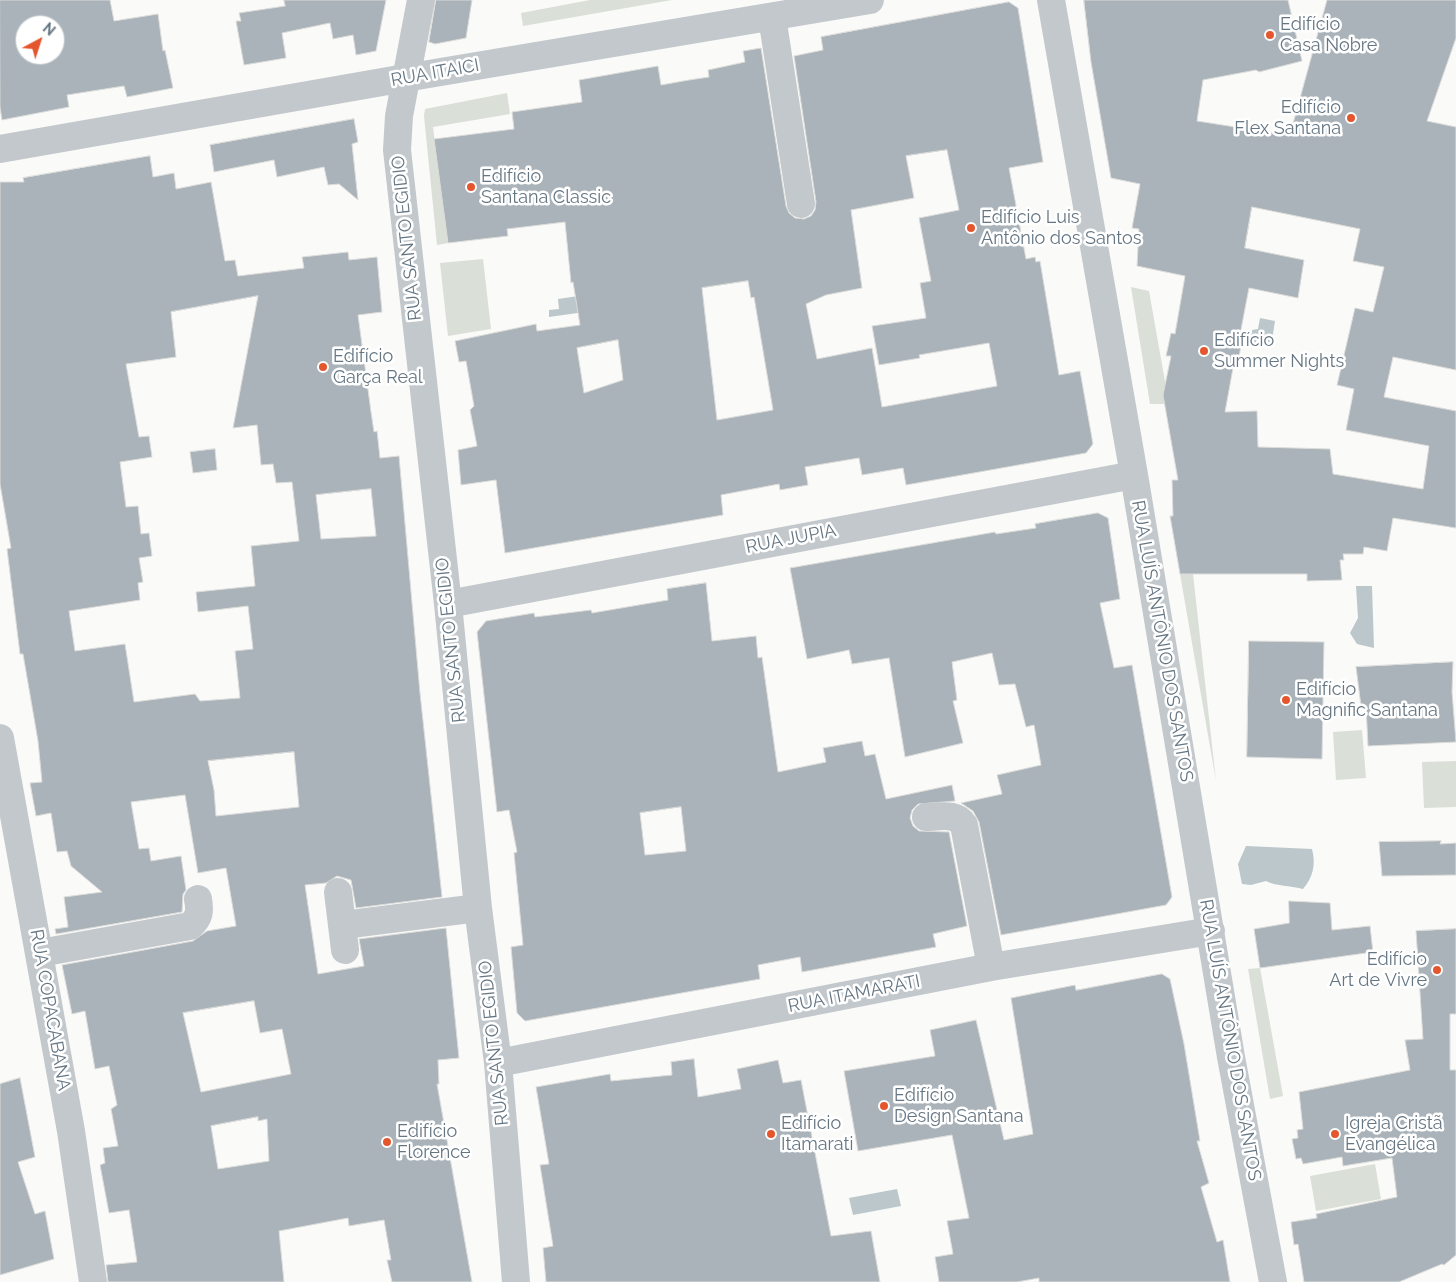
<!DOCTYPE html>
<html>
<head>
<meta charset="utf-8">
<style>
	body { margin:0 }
	#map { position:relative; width:1456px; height:1282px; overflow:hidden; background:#fafaf8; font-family:Raleway,sans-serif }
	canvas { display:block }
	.north { position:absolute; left:15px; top:15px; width:50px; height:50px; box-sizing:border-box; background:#fff; border:1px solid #c1c8cd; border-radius:50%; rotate:40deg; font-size:14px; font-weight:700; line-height:20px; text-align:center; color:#657683 }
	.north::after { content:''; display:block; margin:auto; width:18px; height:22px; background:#e4572e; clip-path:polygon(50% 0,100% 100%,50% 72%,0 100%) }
</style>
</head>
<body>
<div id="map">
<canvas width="1456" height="1282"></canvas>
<div class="north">N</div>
</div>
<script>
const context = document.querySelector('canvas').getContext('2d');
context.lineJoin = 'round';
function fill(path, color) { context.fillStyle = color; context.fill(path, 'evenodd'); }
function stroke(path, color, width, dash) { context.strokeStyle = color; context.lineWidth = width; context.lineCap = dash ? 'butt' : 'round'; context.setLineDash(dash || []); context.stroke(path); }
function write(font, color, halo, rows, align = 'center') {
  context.font = font + ' Raleway,sans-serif'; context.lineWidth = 5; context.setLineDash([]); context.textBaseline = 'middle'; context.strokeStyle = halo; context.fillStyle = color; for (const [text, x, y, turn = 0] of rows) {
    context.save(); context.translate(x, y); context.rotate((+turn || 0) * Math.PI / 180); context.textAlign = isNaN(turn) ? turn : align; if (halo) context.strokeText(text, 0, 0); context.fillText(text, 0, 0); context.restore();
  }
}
const green = new Path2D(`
	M590,0H672L523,26L521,13Z
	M507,93L510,114L433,127L448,243L437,245L424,116L425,109Z
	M483,259L491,329L448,336L440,263Z
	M1131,287L1149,291L1169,404H1150Z
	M1180,574H1193L1216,781Z
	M1362,730L1366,778L1336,780L1333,732Z
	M1456,761V807L1424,808L1422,762Z
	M1260,968L1283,1096L1270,1099L1248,969Z
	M1375,1164L1381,1199L1316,1211L1310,1176Z`);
const water = new Path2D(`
	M585,295L599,310L549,317V310L559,309L558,299Z
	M1260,318L1275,321L1271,346L1252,344L1248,338L1252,330L1258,329Z
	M1356,586H1372L1374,648L1357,644L1350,633L1358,618Z
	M1246,846L1312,849C1316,865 1313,877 1303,889C1288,885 1279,887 1266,881L1251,885L1242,884L1238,864Z
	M897,1189L901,1206L853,1215L849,1198Z`);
const building = new Path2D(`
	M0,0H110L114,21L158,14L163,51L165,50L173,88L127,97L124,86L67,95L69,107L2,120L0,107ZM25,25H55V55H25Z
	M284,0H386L376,51L356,55L353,35L333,39L330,23L282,33L286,58L244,65L236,21H241L239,13L285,6Z
	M436,0H472L466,38L435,44L429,42Z
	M1084,0H1288L1302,61L1259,72L1256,70L1203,80L1197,121L1280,134L1281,128L1291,131L1327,0H1456V38L1427,121L1456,127V370L1393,357L1384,397L1456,411V528L1393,518L1387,551L1364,547L1363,554H1343L1344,560H1340L1342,580L1307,581V574H1180L1170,516H1173L1172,480H1178L1163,395L1171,356H1166L1171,333L1175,334L1185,276L1137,266L1139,229L1132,228L1140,184L1111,178L1091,62ZM1252,207L1360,229L1353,261L1384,267L1373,312L1355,308L1337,385L1354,389L1346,430L1429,446L1423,489L1333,474L1330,449L1258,447L1257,411L1225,412L1233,368H1237L1241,346L1238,345L1249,288L1298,298L1304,260L1245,248Z
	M1009,2L1018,8L1043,162L1009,168L1026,259L1035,257L1036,262L1040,261L1059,375L1080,371L1093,444L1086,453L906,485L903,468L862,475L859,458L805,467L808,485L780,490L779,484L721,495L723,515L505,553L496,480L461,485L458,450L477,446L470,410L474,406L466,361L459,362L455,341L536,324L537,331L580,325L573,282L571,283L565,222L507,229L508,236L448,243L434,139L514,129L512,112L582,102L579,80L658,66L661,85L689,80L709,77L708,70L745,62L743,51L761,48L786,206L789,213L795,218L804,219L811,216L815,210L816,202L794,56L823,50L821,37ZM947,150L959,210L919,218L931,281L920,283L926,318L872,326L879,365L920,358L919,355L989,343L997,386L882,407L872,348L817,359L806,304L826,295L862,288L851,210L914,198L906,156ZM748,281L751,298L754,297L773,410L717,420L702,288ZM618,340L623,380L584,393L577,348Z
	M354,119L358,142L352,144L358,200L339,184L328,185L324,167L277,177L274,160L214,172L210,145Z
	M150,156L153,177L174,173L176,189L211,182L225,261L235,260L238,276L304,268L302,257L348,252L349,260L377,257L382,312L358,315L371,412L374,432L377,431L380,458L399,456L420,693L442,897L356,908L351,880L337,876L326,883L305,885L318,974L364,966L359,939L446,928L459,1058L438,1060L439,1084H437L472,1282H392L387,1260H391L384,1220L349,1226L348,1218L279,1231L284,1282H108L106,1265L137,1262L129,1210L109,1213L100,1165L105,1163L103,1148L118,1146L111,1109L117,1105L109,1066L95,1069L85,1011L72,1014L62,965L193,941L207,931L236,926L226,868L198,873L185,795L131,802L139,849L149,848L151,861L181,856L186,890L183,894L182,912L56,934L55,929L68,927L64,897L102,892L71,866L67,851L57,852L51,813L36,816L30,783L42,782L38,741L23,654H20L7,549L11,548L0,484V182H24L23,178ZM258,296L233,428L257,425L261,465L273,464L276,483L292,482L299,541L251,546L255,586L196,592L198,612L248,606L253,649L235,651L240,698L200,701L195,694L134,702L125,644L75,651L69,611L140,600L138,583L143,582L139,558L152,556L149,533L141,534L138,506L126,507L120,462L152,457L149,436L139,437L126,364L176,357L171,312ZM371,489L376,536L321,539L316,495ZM294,752L299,807L216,816L214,790L208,761ZM254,1001L260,1033L282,1029L291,1074L201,1092L183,1013ZM258,1117V1121L267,1119L269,1161L218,1169L211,1126Z
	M215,449L217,470L193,473L190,452Z
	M1098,513L1108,518L1120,599L1100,603L1114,668L1132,665L1172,897L1166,905L1001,935L979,822L973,811L961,803L1002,794L997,775L1041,765L1034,725L1026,727L1015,684L999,685L992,653L952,662L957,700L953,701L963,743L905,757L889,658L852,664L849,650L807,659L790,568L995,532L996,534L1036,528L1035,524Z
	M706,583L712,641L756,636L758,658L762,657L778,772L826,762L823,748L862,741L865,756L875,754L886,799L952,785L955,801L918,804L912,810L910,818L913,826L919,831L949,832L967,926L933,934L936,947L802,972L800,957L758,965L760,979L525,1021L517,1013L511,947L523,945L514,853L517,852L509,810L497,812L477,632L486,621L534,613L535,617L591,610L592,613L668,600L667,589ZM681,807L686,851L645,855L640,813Z
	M1249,641L1324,642L1322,759L1247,757Z
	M1453,662L1452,692L1456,742L1368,746L1366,706H1361L1356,667Z
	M1441,841L1440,844L1456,843V875L1382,876L1379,842Z
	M1289,901L1330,903L1332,930L1370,926L1373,952L1260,968L1254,929L1289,923Z
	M1456,929V1014H1450V1070H1456V1255L1444,1265L1442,1264L1399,1282H1304L1298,1244L1294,1245L1291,1222L1317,1218L1316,1214L1397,1197L1392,1158L1343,1166L1342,1157L1303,1164L1301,1158L1296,1159L1292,1139L1298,1138L1297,1130L1303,1129L1299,1092L1410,1070L1405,1040L1423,1039L1416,931Z
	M1162,974L1170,979L1184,1044L1200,1141H1197L1209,1183L1201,1187L1217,1242L1223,1240L1230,1282H1039V1278L1017,1282H939L935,1257L953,1254L947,1221L969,1218L952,1135L858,1151L844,1071L935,1056L930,1030L976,1020L1004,1140L1033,1134L1011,998L1075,985L1076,990Z
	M694,1059L698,1097L741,1089L737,1069L778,1060L783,1083L801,1080L831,1236L871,1231L880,1282H546L543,1248L553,1246L540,1165L549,1164L536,1087L610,1074L611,1081L672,1075L671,1062Z
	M20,1078L35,1157L18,1162L35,1214L45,1211L54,1259L0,1275V1084Z`);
const minor = new Path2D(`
	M421,0L399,116L397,150L448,604L478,908L498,1063L516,1282
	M1051,0L1134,475L1231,1057L1273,1282
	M772,17L801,204
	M0,149L405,78L870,0
	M448,604L1134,475
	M0,738L71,1131L93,1282
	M926,817C940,817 956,812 964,825L991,967
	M338,892L345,950
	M343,925L478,908
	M40,953L190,926C200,917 200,911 198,899
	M498,1063L991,967L1211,931`);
const markers = [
	[1270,35,5,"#e4572e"],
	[1351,118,5,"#e4572e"],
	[471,187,5,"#e4572e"],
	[971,228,5,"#e4572e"],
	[1204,351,5,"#e4572e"],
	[323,367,5,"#e4572e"],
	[1286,700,5,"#e4572e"],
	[1437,970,5,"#e4572e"],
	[884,1106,5,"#e4572e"],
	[771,1134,5,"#e4572e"],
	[1335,1134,5,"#e4572e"],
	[387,1142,5,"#e4572e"]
];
const poiNames = [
	["Edifício",1280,25],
	["Casa Nobre",1280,46],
	["Edifício",1341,108,"right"],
	["Flex Santana",1341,129,"right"],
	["Edifício",481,177],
	["Santana Classic",481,198],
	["Edifício Luis",981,218],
	["Antônio dos Santos",981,239],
	["Edifício",1214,341],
	["Summer Nights",1214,362],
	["Edifício",333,357],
	["Garça Real",333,378],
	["Edifício",1296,690],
	["Magnific Santana",1296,711],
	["Edifício",1427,960,"right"],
	["Art de Vivre",1427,981,"right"],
	["Edifício",894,1096],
	["Design Santana",894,1117],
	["Edifício",781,1124],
	["Itamarati",781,1145],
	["Igreja Cristã",1345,1124],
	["Evangélica",1345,1145],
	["Edifício",397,1132],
	["Florence",397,1153]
];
const streetNames = [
	["RUA ITAICI",435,73,-10],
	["RUA SANTO EGIDIO",407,238,-96],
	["RUA JUPIA",791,539,-11],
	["RUA SANTO EGIDIO",451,640,-96],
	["RUA LUÍS ANTÔNIO DOS SANTOS",1162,641,80],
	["RUA ITAMARATI",854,994,-11],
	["RUA COPACABANA",50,1010,80],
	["RUA LUÍS ANTÔNIO DOS SANTOS",1230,1040,80],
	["RUA SANTO EGIDIO",494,1043,-96]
];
fill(green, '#dadfd7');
fill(water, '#bbc7cb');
fill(building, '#aab3b9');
stroke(building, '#dcdcda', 1);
stroke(minor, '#c3c8cc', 28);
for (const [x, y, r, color] of markers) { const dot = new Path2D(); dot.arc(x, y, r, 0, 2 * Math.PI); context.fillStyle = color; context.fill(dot); stroke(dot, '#fff', 2); }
write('18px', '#657683', '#fff', poiNames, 'left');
write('18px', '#657683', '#fff', streetNames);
</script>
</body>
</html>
